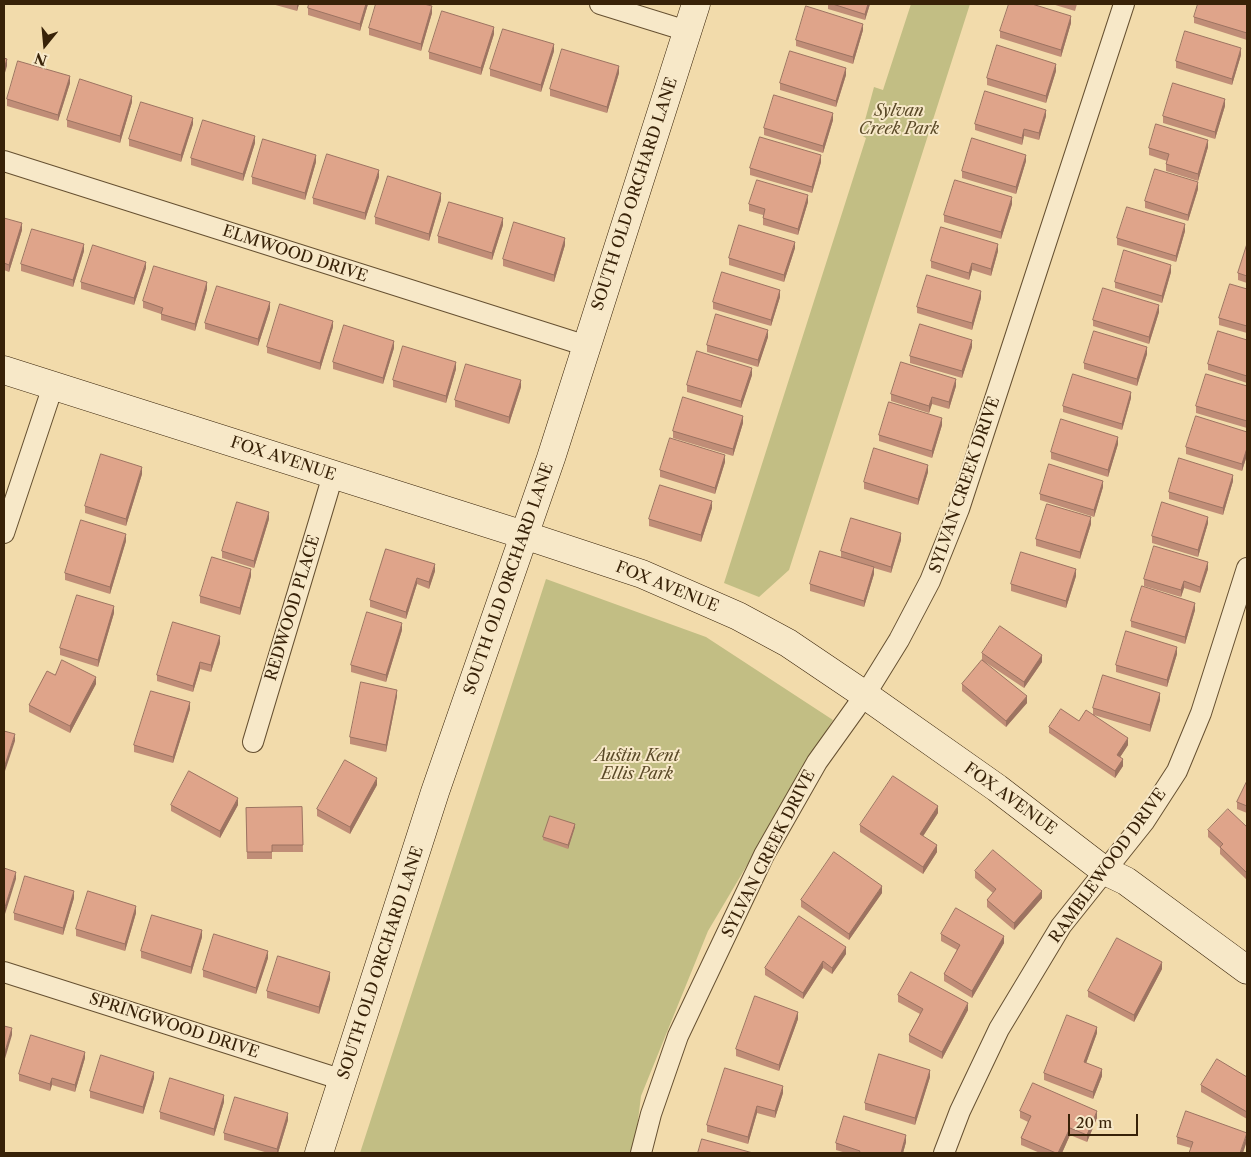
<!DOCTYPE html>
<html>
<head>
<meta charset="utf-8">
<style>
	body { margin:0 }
	#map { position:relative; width:1251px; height:1157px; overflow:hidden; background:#f2dbab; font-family:"Libre Caslon Text",serif }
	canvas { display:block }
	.frame { position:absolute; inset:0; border:5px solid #382208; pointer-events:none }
	.north { position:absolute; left:20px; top:20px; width:50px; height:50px; -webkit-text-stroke:4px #f7e8c8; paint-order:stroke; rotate:197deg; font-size:14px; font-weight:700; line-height:20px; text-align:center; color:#382208 }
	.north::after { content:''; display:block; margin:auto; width:18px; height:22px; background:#382208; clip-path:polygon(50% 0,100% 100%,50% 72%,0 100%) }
	.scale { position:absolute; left:1068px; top:1114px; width:70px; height:22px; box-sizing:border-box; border:2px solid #382208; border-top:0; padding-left:6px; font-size:15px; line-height:18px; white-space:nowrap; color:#382208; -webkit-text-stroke:4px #f7e8c8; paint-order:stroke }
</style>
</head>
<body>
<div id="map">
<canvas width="1251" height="1157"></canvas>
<div class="frame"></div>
<div class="north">N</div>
<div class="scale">20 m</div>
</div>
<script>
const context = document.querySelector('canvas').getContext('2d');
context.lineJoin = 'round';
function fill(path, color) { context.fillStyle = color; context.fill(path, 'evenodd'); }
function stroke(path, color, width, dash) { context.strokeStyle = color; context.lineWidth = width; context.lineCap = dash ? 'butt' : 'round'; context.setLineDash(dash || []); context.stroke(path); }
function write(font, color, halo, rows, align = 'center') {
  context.font = font + ' "Libre Caslon Text",serif'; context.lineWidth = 4; context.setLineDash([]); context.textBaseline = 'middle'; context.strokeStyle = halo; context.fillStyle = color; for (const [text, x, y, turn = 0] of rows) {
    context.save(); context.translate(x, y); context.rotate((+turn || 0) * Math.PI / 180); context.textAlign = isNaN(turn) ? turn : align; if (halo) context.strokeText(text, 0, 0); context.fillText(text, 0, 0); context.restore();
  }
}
const green = new Path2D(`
	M911,4H970L789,570L759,597L724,583L866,138L861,135L874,87L883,90Z
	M546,579L706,637L833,720L708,931L641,1096L634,1153H360Z`);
const street = new Path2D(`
	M600,4L687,31
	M4,161L587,346
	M4,533L53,386
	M253,742L333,475
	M4,972L343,1080
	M641,1153L651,1114L678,1036L764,855L817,762L865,695L899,640L930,581L959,509L1124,4
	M944,1153L960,1111L999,1029L1061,926L1144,822L1177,771L1201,713L1247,568`);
const secondary = new Path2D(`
	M4,370L524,535L642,574L738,616L788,643L865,695L997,788L1105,871L1126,881L1247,970
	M319,1153L435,792L551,458L696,4`);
const wall = new Path2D(`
	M272,4H299L297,11Z
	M309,4H368L360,31L308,15V8Z
	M828,4H870L865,20L828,9Z
	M1052,4H1077L1075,11Z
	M1247,4V40L1194,23V17Z
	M432,13L421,51L369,35V28Z
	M1071,23L1061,57L1000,38V31Z
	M863,30L853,64L796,46V40Z
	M494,34L481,75L429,59V52Z
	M554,51L541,92L490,76V69Z
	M1241,55L1232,85L1176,68V61Z
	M1056,71L1046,103L987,85V78Z
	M619,73L607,113L550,96V89Z
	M846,75L836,107L780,90V83Z
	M70,83L58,121L7,106V99Z
	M132,102L120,143L67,127V120Z
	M1225,106L1215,139L1163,123V116Z
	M1046,116L1039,140L1024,136L1022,145L975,130V124Z
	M833,120L823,153L764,135V128Z
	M193,124L181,162L129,146V139Z
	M255,143L243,181L191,165V158Z
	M1208,147L1198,181L1166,171V164L1167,161L1149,155V148Z
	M1026,161L1016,194L962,178V171Z
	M316,162L305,200L252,184V177Z
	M821,162L812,193L750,175V168Z
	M379,177L365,220L313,204V198Z
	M1198,189L1188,221L1145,208V201Z
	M441,200L429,241L375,224V217Z
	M808,202L798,235L763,225V215L749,211V204Z
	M1012,204L1001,239L944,222V215Z
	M4,218L22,230L9,272L4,270Z
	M503,225L492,260L438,243V236Z
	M1185,231L1176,262L1117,245V238Z
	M1247,244V283L1238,280V273Z
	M565,245L554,282L503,266V259Z
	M795,248L784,282L729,265V258Z
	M84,251L73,287L21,271V264Z
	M998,251L991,276L972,270L969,280L931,268V261Z
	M146,268L134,305L81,289V282Z
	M1171,272L1162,303L1115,288V282Z
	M207,289L195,331L161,320V314L143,308V301Z
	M1247,289V333L1219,325V318Z
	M780,297L771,326L713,309V302Z
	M981,298L972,330L917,313V307Z
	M270,309L258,346L205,329V323Z
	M1159,312L1149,344L1093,326V320Z
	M333,327L320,370L267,353V347Z
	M768,337L758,367L707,352V345Z
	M1247,340V383L1208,370V364Z
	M972,347L962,378L910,363V356Z
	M394,348L383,384L333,369V362Z
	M1147,354L1137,386L1084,369V363Z
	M456,369L446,403L393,387V380Z
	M752,375L741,408L687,392V385Z
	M956,386L949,409L932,404L929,413L891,401V394Z
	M1247,386V428L1196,413V406Z
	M521,387L509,424L455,407V400Z
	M1131,398L1122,430L1063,412V406Z
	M743,423L733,456L673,438V431Z
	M942,425L932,458L879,441V435Z
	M1247,432V455L1242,471L1186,454V447Z
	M1118,444L1108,477L1051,459V452Z
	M725,462L715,494L660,477V470Z
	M928,472L918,505L864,489V482Z
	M142,474L126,526L85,513V506Z
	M1233,481L1223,515L1169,499V492Z
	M1103,487L1094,517L1040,500V494Z
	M712,508L701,542L649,526V519Z
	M269,519L254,568L222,558V551Z
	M1208,523L1198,557L1152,543V536Z
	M1091,524L1080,559L1036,546V539Z
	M901,540L891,573L874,568V574L864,607L810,591V584L841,557V551Z
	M126,541L110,594L65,580V573Z
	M386,549L435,571L429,589L417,584L406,619L370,607V600Z
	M1208,569L1200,593L1184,588L1181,597L1144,586V579Z
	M251,576L240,615L200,603V596Z
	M1076,576L1066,608L1011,591V584Z
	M1195,610L1185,644L1131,627V621Z
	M114,613L98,667L60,655V648Z
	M402,630L386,682L351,672V665Z
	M220,643L211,672L200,669L193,692L157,681V675Z
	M982,653L1042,662L1024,688L985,662L1027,703L1006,727L962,691V684L982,660Z
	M1177,654L1167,687L1116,672V665Z
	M96,684L70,733L29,712V705Z
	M397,696L386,752L350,744V737Z
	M1160,700L1150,732L1094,715L1128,745L1120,757L1123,766L1115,778L1049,733V727L1079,721L1093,715V708Z
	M190,709L173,763L134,752V745Z
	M1247,781V813L1237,809V802Z
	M377,785L350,834L317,816V809Z
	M171,805H238L220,838L171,811Z
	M302,807L303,852H272V859H247L246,808Z
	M938,813L923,836L937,852L923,874L860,832V825Z
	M575,827L568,849L543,840V837Z
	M1247,827V880L1220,854V848L1208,837V830Z
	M975,871L1042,898L1014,930L987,907V900L993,893L975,878Z
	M882,893L849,940L801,907V900Z
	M74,898L63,935L14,920V913Z
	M136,913L125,951L76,936V929Z
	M941,934L1004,943L972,998L944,981V974L957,950L941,941Z
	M202,937L191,974L141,958V951Z
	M846,954L832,974L823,968L803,999L765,975V968Z
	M268,958L256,994L203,977V970Z
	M1162,969L1134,1022L1088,997V991Z
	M330,979L319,1014L267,998V991Z
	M898,995L968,1010L942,1059L909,1042V1035L920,1014L898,1002Z
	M798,1019L779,1071L736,1056V1049Z
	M1097,1033L1086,1063L1102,1076L1093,1099L1044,1080V1073Z
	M85,1058L75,1092L52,1085L50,1091L19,1081V1074Z
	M930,1077L915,1125L865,1110V1103Z
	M1247,1077V1119L1201,1092V1085Z
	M154,1078L143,1114L90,1098V1091Z
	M783,1093L775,1118L757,1113L748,1144L707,1132V1125Z
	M224,1102L214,1136L160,1119V1112Z
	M1020,1111L1097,1118L1087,1142L1070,1135L1062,1153H1040L1021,1145V1138L1028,1122L1020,1118Z
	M288,1120L278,1153H268L224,1140V1133Z
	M1247,1133L1191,1148L1177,1144V1137Z
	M906,1142L903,1153H846L836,1150V1143Z`);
const shadedWall = new Path2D(`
	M297,4H299L297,11Z
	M366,4H368L360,31V24Z
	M868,4H870L865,20V14Z
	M432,6V13L421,51V44Z
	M1071,16V23L1061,57V50Z
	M863,24V30L853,64V57Z
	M494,27V34L481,75V68Z
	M554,44V51L541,92V85Z
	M1241,48V55L1232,85V79Z
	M7,59V66L4,76V69Z
	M1056,64V71L1046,103V96Z
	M619,66V73L607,113V107Z
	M846,68V75L836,107V101Z
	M70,76V83L58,121V115Z
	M132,96V102L120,143V136Z
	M1225,99V106L1215,139V132Z
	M1046,110V116L1039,140V133Z
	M833,113V120L823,153V146Z
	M193,118V124L181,162V155Z
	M1024,129V136L1022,145V138Z
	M255,136V143L243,181V174Z
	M1208,140V147L1198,181V174Z
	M316,155V162L305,200V193Z
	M821,155V162L812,193V187Z
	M1026,155V161L1016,194V187Z
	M379,170V177L365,220V213Z
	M1198,182V189L1188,221V215Z
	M441,193V200L429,241V234Z
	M808,195V202L798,235V229Z
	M1012,197V204L1001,239V232Z
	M503,218V225L492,260V253Z
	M22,223V230L9,272V265Z
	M1185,224V231L1176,262V256Z
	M565,238V245L554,282V275Z
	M795,242V248L784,282V275Z
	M84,244V251L73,287V280Z
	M998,244V251L991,276V269Z
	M146,262V268L134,305V298Z
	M972,263V270L969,280V273Z
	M1171,265V272L1162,303V296Z
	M207,282V289L195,331V324Z
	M780,290V297L771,326V320Z
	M981,291V298L972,330V323Z
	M270,302V309L258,346V339Z
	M1159,305V312L1149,344V337Z
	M333,321V327L320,370V363Z
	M768,330V337L758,367V360Z
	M972,340V347L962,378V371Z
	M394,341V348L383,384V378Z
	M1147,347V354L1137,386V379Z
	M456,362V369L446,403V396Z
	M752,368V375L741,408V401Z
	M956,379V386L949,409V402Z
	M521,380V387L509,424V417Z
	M1131,392V398L1122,430V424Z
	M932,397V404L929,413V406Z
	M743,416V423L733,456V449Z
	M942,418V425L932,458V451Z
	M1118,437V444L1108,477V470Z
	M1247,448V455L1242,471V464Z
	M725,455V462L715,494V488Z
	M928,465V472L918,505V499Z
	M142,467V474L126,526V519Z
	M1233,475V481L1223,515V508Z
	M1103,481V487L1094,517V510Z
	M712,501V508L701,542V535Z
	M269,512V519L254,568V561Z
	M1091,517V524L1080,559V552Z
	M1208,517V523L1198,557V550Z
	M901,533V540L891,573V567Z
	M126,534V541L110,594V587Z
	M1208,562V569L1200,593V587Z
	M435,564V571L429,589V582Z
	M874,567V574L864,607V601Z
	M251,569V576L240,615V608Z
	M1076,569V576L1066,608V601Z
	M417,578V584L406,619V612Z
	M1184,581V588L1181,597V590Z
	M1195,603V610L1185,644V637Z
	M114,606V613L98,667V660Z
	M402,623V630L386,682V675Z
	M220,636V643L211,672V665Z
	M1177,647V654L1167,687V680Z
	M1042,655V662L1024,688V682Z
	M200,662V669L193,692V686Z
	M96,677V684L70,733V726Z
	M397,690V696L386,752V745Z
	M1160,693V700L1150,732V725Z
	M1027,696V703L1006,727V721Z
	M190,702V709L173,763V757Z
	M15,734V741L4,774V768Z
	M1128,738V745L1117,762V755Z
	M1123,759V766L1115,778V771Z
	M377,778V785L350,834V827Z
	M238,798V805L220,838V831Z
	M938,806V813L920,841V834Z
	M575,824V827L568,849V845Z
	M937,845V852L923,874V867Z
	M16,872V879L5,914V907Z
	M882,886V893L849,940V934Z
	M74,891V898L63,935V928Z
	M1042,891V898L1014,930V923Z
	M136,906V913L125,951V944Z
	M202,930V937L191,974V967Z
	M1004,936V943L972,998V991Z
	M846,947V954L832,974V968Z
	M268,951V958L256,994V988Z
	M823,961V968L803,999V993Z
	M1162,962V969L1134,1022V1015Z
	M330,972V979L319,1014V1007Z
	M968,1003V1010L942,1059V1052Z
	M798,1012V1019L779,1071V1065Z
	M1097,1027V1033L1084,1069V1062Z
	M12,1028V1035L4,1062V1055Z
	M85,1052V1058L75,1092V1085Z
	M1102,1069V1076L1093,1099V1092Z
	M930,1070V1077L915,1125V1118Z
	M154,1072V1078L143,1114V1107Z
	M52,1078V1085L50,1091V1084Z
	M783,1086V1093L775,1118V1111Z
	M224,1095V1102L214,1136V1129Z
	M757,1106V1113L748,1144V1137Z
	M1097,1111V1118L1087,1142V1135Z
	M288,1113V1120L278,1153H277V1149Z
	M1070,1128V1135L1062,1153H1058Z
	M1247,1134V1141L1243,1153H1240Z
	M906,1135V1142L903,1153H901Z`);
const building = new Path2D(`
	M309,4H366L360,24L308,8Z
	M376,4H424L432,6L421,44L369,28Z
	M833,4H868L865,14Z
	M1009,4H1032L1071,16L1061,50L1000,31Z
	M1198,4H1247V33L1194,17Z
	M806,6L863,24L853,57L796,40Z
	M442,11L494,27L481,68L429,52Z
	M503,29L554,44L541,85L490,69Z
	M1185,31L1241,48L1232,79L1176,61Z
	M997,45L1056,64L1046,96L987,78Z
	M562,49L619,66L607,107L550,89Z
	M790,51L846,68L836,101L780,83Z
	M4,58L7,59L4,69Z
	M18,61L70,76L58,115L7,99Z
	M80,79L132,96L120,136L67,120Z
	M1173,83L1225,99L1215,132L1163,116Z
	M985,91L1046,110L1039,133L1024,129L1022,138L975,124Z
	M774,95L833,113L823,146L764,128Z
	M141,102L193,118L181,155L129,139Z
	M203,120L255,136L243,174L191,158Z
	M1156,124L1208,140L1198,174L1166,164L1169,154L1149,148Z
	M760,137L821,155L812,187L750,168Z
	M972,138L1026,155L1016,187L962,171Z
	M263,139L316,155L305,193L252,177Z
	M327,154L379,170L365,213L313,198Z
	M1155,169L1198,182L1188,215L1145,201Z
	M388,176L441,193L429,234L375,217Z
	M757,180L808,195L798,229L763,218L765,209L749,204Z
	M955,180L1012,197L1001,232L944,215Z
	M449,202L503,218L492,253L438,236Z
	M1127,207L1185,224L1176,256L1117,238Z
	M4,218L22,223L9,265L4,263Z
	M514,222L565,238L554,275L503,259Z
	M739,225L795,242L784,275L729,258Z
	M941,227L998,244L991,269L972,263L969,273L931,261Z
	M32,229L84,244L73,280L21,264Z
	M1247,244V276L1238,273Z
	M93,245L146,262L134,298L81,282Z
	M1124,250L1171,265L1162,296L1115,282Z
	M154,266L207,282L195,324L161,314L163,308L143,301Z
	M722,272L780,290L771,320L713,302Z
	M927,275L981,291L972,323L917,307Z
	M1230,284L1247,289V326L1219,318Z
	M217,286L270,302L258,339L205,323Z
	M1103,288L1159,305L1149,337L1093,320Z
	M280,304L333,321L320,363L267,347Z
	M716,314L768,330L758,360L707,345Z
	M920,324L972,340L962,371L910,356Z
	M344,325L394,341L383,378L333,362Z
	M1094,331L1147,347L1137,379L1084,363Z
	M1218,331L1247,340V376L1208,364Z
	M403,346L456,362L446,396L393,380Z
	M697,351L752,368L741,401L687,385Z
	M901,362L956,379L949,402L932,397L929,406L891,394Z
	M466,364L521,380L509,417L455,400Z
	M1073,374L1131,392L1122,424L1063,406Z
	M1206,374L1247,386V421L1196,406Z
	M683,397L743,416L733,449L673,431Z
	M889,402L942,418L932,451L879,435Z
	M1196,416L1247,432V448L1242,464L1186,447Z
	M1061,419L1118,437L1108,470L1051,452Z
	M670,438L725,455L715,488L660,470Z
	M874,448L928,465L918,499L864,482Z
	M101,454L142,467L126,519L85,506Z
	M1179,458L1233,475L1223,508L1169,492Z
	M1049,464L1103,481L1094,510L1040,494Z
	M660,485L712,501L701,535L649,519Z
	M237,502L269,512L254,561L222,551Z
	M1162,502L1208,517L1198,550L1152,536Z
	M1047,504L1091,517L1080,552L1036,539Z
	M851,518L901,533L891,567L841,551Z
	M81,520L126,534L110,587L65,573Z
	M1154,546L1208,562L1200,587L1184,581L1181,590L1144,579Z
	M386,549L435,564L429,582L417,578L406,612L370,600Z
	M820,551L874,567L864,601L810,584Z
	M1021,552L1076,569L1066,601L1011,584Z
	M212,557L251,569L240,608L200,596Z
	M1142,586L1195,603L1185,637L1131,621Z
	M77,595L114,606L98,660L60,648Z
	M367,612L402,623L386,675L351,665Z
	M173,622L220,636L211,665L200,662L193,686L157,675Z
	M1000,626L1042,655L1024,682L982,653Z
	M1126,631L1177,647L1167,680L1116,665Z
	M62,660L96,677L70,726L29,705L47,671L55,675Z
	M982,660L1027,696L1006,721L962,684Z
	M1103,675L1160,693L1150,725L1093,708Z
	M361,682L397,690L386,745L350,737Z
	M151,691L190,702L173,757L134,745Z
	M1061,709L1079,721L1086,710L1128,738L1117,755L1123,759L1115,771L1049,727Z
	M4,731L15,734L4,768Z
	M345,760L377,778L350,827L317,809Z
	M189,771L238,798L220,831L171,805Z
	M893,776L938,806L920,834L937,845L923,867L860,825Z
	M1247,781V806L1237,802Z
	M302,807L303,845H272V852H247L246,808Z
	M1228,809L1247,827V873L1220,847L1223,844L1208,830Z
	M550,816L575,824L568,845L543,837Z
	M993,850L1042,891L1014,923L987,900L996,889L975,871Z
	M834,852L882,886L849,934L801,900Z
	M4,868L16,872L5,907H4Z
	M25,876L74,891L63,928L14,913Z
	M88,891L136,906L125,944L76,929Z
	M956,908L1004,936L972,991L944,974L960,945L941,934Z
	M152,915L202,930L191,967L141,951Z
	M799,916L846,947L832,968L823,961L803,993L765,968Z
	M214,934L268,951L256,988L203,970Z
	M1117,938L1162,962L1134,1015L1088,991Z
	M278,956L330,972L319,1007L267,991Z
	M911,972L968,1003L942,1052L909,1035L923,1009L898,995Z
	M755,996L798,1012L779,1065L736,1049Z
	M1067,1015L1097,1027L1084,1062L1102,1069L1093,1092L1044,1073Z
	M4,1026L12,1028L4,1055Z
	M31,1035L85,1052L75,1085L52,1078L50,1084L19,1074Z
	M879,1054L930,1070L915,1118L865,1103Z
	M101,1055L154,1072L143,1107L90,1091Z
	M1217,1059L1247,1077V1112L1201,1085Z
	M725,1068L783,1086L775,1111L757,1106L748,1137L707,1125Z
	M170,1078L224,1095L214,1129L160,1112Z
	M1033,1083L1097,1111L1087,1135L1070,1128L1058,1153H1056L1021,1138L1031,1116L1020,1111Z
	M235,1097L288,1113L277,1149L224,1133Z
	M1186,1111L1247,1133L1240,1153H1189L1193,1142L1177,1137Z
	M844,1116L906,1135L901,1153H859L860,1151L836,1143Z
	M702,1139L753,1153H698Z`);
const parkNames = [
	["Sylvan",899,111],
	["Creek Park",899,129],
	["Austin Kent",637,756],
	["Ellis Park",637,774]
];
const streetNames = [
	["SOUTH OLD ORCHARD LANE",635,194,-72],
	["ELMWOOD DRIVE",295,254,18],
	["FOX AVENUE",283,459,18],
	["SYLVAN CREEK DRIVE",965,485,-71],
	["SOUTH OLD ORCHARD LANE",509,579,-71],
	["FOX AVENUE",667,587,22],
	["REDWOOD PLACE",293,608,-73],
	["FOX AVENUE",1010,799,36],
	["SYLVAN CREEK DRIVE",769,854,-63],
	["RAMBLEWOOD DRIVE",1108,866,-54],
	["SOUTH OLD ORCHARD LANE",381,963,-72],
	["SPRINGWOOD DRIVE",174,1026,18]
];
fill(green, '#c2be84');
stroke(street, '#665031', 22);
stroke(secondary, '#382208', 29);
stroke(street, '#f7e8c8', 20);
stroke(secondary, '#f7e8c8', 28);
fill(wall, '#c08d77');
fill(shadedWall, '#9c7361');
fill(building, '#dfa48a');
stroke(building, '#9c7361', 1);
write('italic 16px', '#5a4927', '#f7e8c8', parkNames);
write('16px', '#382208', '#f7e8c8', streetNames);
</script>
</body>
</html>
